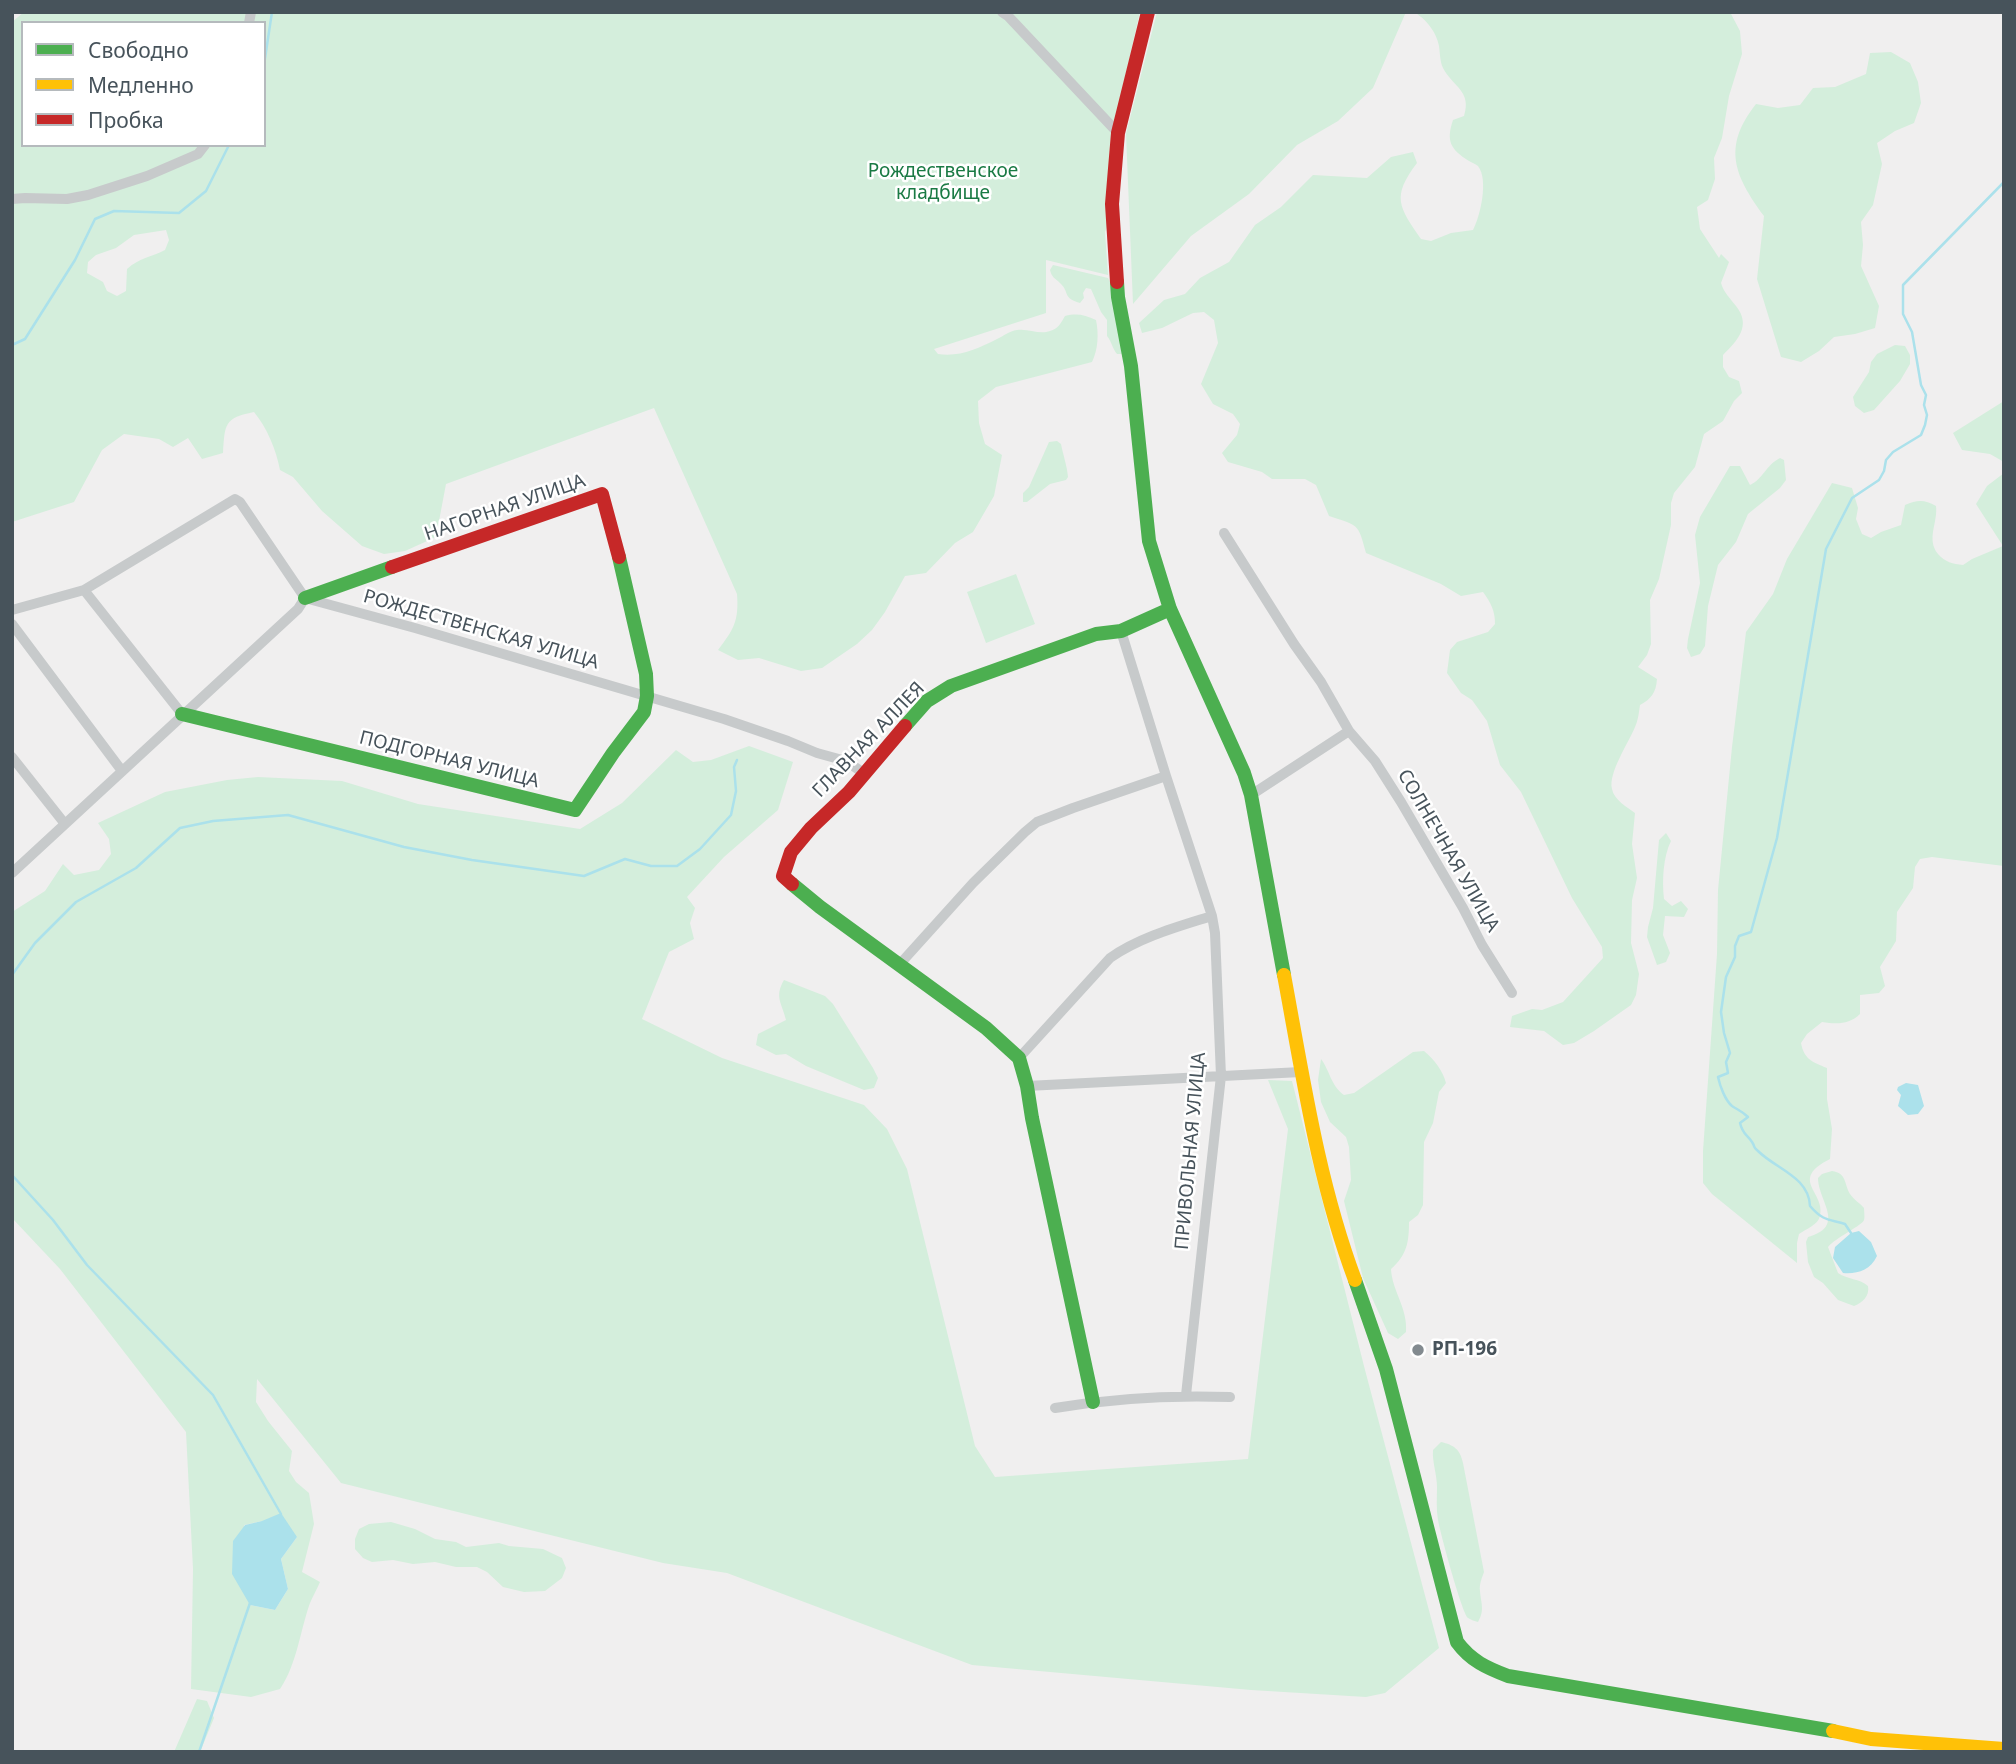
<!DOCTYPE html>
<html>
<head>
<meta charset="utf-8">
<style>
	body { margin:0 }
	#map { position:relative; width:2016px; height:1764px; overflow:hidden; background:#f0efef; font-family:"Noto Sans",sans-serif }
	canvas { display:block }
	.frame { position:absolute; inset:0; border:14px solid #47535b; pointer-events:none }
	.legend { position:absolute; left:21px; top:21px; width:245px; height:126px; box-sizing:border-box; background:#fff; border:2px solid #b5babd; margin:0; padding:9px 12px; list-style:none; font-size:21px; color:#47535b }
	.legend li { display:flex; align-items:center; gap:14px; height:35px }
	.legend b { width:35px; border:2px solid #b5babd }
</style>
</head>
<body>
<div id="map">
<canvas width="2016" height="1764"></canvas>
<div class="frame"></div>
<ul class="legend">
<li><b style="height:9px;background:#4caf50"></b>Свободно</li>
<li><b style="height:9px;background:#ffc107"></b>Медленно</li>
<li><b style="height:9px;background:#c62828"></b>Пробка</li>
</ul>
</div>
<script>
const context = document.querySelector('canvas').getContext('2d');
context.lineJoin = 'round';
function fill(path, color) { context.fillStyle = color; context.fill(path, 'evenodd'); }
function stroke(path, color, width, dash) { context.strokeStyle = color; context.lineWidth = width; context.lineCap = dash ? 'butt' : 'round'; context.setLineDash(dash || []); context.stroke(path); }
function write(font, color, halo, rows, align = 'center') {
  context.font = font + ' "Noto Sans",sans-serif'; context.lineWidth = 5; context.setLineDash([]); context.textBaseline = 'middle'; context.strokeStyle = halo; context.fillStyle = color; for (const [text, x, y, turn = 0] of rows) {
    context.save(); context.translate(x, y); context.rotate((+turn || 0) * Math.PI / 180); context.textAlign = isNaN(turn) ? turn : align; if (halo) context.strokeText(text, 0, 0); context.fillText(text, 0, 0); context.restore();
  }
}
const green = new Path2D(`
	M24,12H1140L1110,143L1107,227L1105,232L1108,275L1046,260V313L934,349L938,354C960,357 977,349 997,339C1004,336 1009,331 1017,330C1028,328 1039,335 1050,331C1058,329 1061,323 1065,316C1077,313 1085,315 1096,320C1099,334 1098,350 1092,362L996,387L978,401L979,423L985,444L1002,455L994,496L973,532L955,543L926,573L905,576L885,612L872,630L857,644L822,668L801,671L759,658L738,660L718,650C734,629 739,621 737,594L654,408L446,484L436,537L405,551L384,554L362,546L322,511L293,477L280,470C276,449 267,428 254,412C224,418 225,424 223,453L202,459L188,438L173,447L159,439L124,434L102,450L74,502L12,522V22ZM23,23H264V145H23ZM166,230L169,240L165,250C151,257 139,258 127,269L126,291L117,296L107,291L103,282L87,273L88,262L96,255L116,248L134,235Z
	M1157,12H1406L1373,88L1338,121L1297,145L1249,194L1191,236L1133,304L1126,134Z
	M1413,12H1730L1740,31L1742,54L1729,96L1722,138L1714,158L1715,179L1708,200L1697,207L1700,229L1719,258L1721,254L1729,262L1721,283C1724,293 1730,298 1736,306C1752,326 1737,341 1723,355V367L1729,377L1739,381L1742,393L1734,401L1723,421L1704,434L1695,467L1674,493L1671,503V525L1659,579L1650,600L1651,644L1647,655L1638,667L1657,679C1656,693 1651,699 1640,705C1639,712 1638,721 1635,727C1629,742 1608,773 1612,789C1614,800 1627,807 1635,813L1632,844L1637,878L1632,900L1631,943L1639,974L1636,995L1631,1005L1594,1031L1574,1043L1563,1045L1544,1031L1510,1027L1512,1016L1532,1009L1542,1010L1563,1002L1603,958L1602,947L1572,898L1521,792L1500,765L1487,721L1472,700L1461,693L1447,673L1450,650L1457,642L1488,632L1495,624C1495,611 1491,603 1483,592L1461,596L1441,584L1366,553C1358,523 1359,526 1329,516L1316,485L1305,479H1272L1262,472L1228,462L1222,453L1237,435L1240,424L1233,414L1213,404L1201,384L1218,343L1214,320L1204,312L1193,313L1162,328L1142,333L1139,323L1164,300L1185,294L1200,278L1229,262L1255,225L1281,207L1313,175L1367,178L1391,157L1413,152L1417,163C1391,197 1399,207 1421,239L1431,241L1451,233L1473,230C1480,217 1489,180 1478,166C1476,164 1472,163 1469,161C1450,149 1446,141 1453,120L1464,116C1472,91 1453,87 1443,68C1440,62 1440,53 1439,46C1437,33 1425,17 1413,12Z
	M1891,52L1910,63L1918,82L1921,103L1914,123L1895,131L1877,143L1882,164L1873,205L1861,222L1863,245L1861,266L1879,306L1875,328L1855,334L1834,337L1819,351L1801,362L1781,357L1757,279L1764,216C1734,175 1722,147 1756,104L1778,108L1800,105L1813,88L1835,87L1866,74L1870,53Z
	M1053,265L1108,278L1113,287L1122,354H1117C1112,348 1112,342 1107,336V320L1101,312L1091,289L1086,288L1083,293L1084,298L1080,303C1062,298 1070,292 1060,283C1055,278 1052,278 1050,270Z
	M1895,345L1905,346L1910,355V364L1900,381L1874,410L1864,413L1855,406L1853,397L1869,372L1871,362L1877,354Z
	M2004,401V462L1990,454L1962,450L1953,433Z
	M1057,441L1061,444C1063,455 1067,465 1068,477L1066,480L1050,484L1027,502H1023V493L1029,487L1049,442Z
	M1780,458L1784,460L1786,480L1780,488L1748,514L1736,542L1718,565L1708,606L1705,646L1700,654L1691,657L1687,648L1688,639L1700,583L1695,535L1700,517L1730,466H1740L1750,485C1763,479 1766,465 1780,458Z
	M2004,473V866L1932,857L1920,859L1915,867L1913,888L1897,912L1896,941L1880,967L1885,986L1879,993L1860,995V1014C1849,1025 1836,1024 1822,1022L1807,1034L1801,1043C1804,1059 1812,1062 1827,1068V1099L1832,1129L1830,1159C1788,1180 1826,1192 1820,1216C1818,1225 1806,1229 1799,1234L1797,1243V1263L1712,1194L1703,1183V1151L1717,954L1718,890L1732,747L1746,632L1773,594L1787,559L1832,483L1852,488L1858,508L1856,519L1862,534L1871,538L1881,532L1901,525L1905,505C1917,500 1924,499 1936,506C1938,523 1926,539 1938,554C1945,562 1953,564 1963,565L1972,559L2003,546L1976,504L1987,486Z
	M1016,574L1035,624L986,643L967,592Z
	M749,746L793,762L778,810L724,857L687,897L695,908L690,923L694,939L669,952L642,1019L722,1058L864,1105L887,1129L907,1169L975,1446L995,1477L1248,1459L1288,1129L1268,1080L1292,1081L1365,1370L1439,1648L1385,1693L1366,1697L1251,1690L972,1665L727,1573L663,1563L341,1483L257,1379L256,1402L268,1421L292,1451L289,1471L296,1482L309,1493L314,1524L302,1572L320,1582C317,1589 313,1596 310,1603C300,1631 297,1664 280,1689L251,1697L191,1689L193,1569L186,1432L60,1269L12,1218V912L45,891L63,864L74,875L99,870L111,854L109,839L98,823L165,792L227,780L258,777L342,781L418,804L580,829L622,803L676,750L693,762L711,760ZM262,1521L297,1537L281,1559L288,1589L275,1610L250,1605L244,1525Z
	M1666,833L1671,841C1663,857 1662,881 1664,899L1672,906L1681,901L1688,909L1684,917L1665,916L1663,935L1670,953L1666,962L1657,965L1647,937L1648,927L1653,908L1659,840Z
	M784,980L825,996L833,1004L873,1068L878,1078L874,1088L864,1090L806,1066L786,1054L776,1055L756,1045L758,1034L786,1020C782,1003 774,997 784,980Z
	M1424,1051C1434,1059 1443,1071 1446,1083L1439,1092L1433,1123L1424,1142L1423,1205L1418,1215L1409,1222C1409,1242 1407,1255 1391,1269C1392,1291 1408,1308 1406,1332L1398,1339L1388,1333L1363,1278L1344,1201L1351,1180L1349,1147L1346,1137L1330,1122L1321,1102L1318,1080L1321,1059C1330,1071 1331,1086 1344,1095L1354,1093L1413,1052Z
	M1832,1171C1847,1173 1844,1184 1850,1194C1854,1200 1860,1203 1864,1208C1864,1209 1865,1219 1864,1220C1863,1225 1835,1238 1828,1247L1838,1273C1848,1280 1859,1278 1868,1286C1870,1296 1862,1303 1854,1306L1838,1300L1823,1283L1814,1277L1808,1262L1806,1242L1808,1237C1847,1226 1818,1201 1818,1178L1822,1174Z
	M1441,1442C1454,1445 1460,1449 1463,1463L1484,1572C1482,1578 1479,1584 1480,1591C1481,1604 1485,1610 1478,1622C1475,1621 1471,1620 1468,1618C1462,1613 1440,1532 1438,1520C1436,1509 1437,1498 1437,1487C1437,1474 1432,1462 1433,1450Z
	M391,1522L415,1529L435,1539L456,1542L466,1547L499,1543L509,1546L543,1549L562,1558L566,1568L562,1578L545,1591L524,1592L503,1587L487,1572L477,1567H456L435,1562L413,1564L393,1560L372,1562L363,1558L355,1549V1539L359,1529L369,1524Z
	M197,1699L207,1701L214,1718L200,1752H174Z`);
const water = new Path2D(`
	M1906,1083L1918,1085L1924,1106L1918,1114L1908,1115L1898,1106L1901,1095L1897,1090L1898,1087Z
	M1859,1231L1871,1242L1877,1256C1870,1271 1857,1274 1843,1273L1833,1258L1835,1247L1851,1233Z
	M281,1513L297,1537L281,1559L288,1589L275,1610L250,1605L232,1574L233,1541L245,1525L262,1521Z`);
const stream = new Path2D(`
	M264,65L272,12
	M12,345L25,339L75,260L95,219L114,211L179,213L206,191L229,145
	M12,975L35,943L76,902L136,868L180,828L213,821L288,815L404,847L472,860L584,876L625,859L651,866H677L700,849L731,815L736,791L734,767L737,760
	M12,1175L53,1220L87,1265L213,1395L281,1514
	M1851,1233L1845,1224C1828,1219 1823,1221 1810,1206C1809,1177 1776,1169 1758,1151C1752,1146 1756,1148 1752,1142C1746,1133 1743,1135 1740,1123L1748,1117C1742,1111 1738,1110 1732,1106C1725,1100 1720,1086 1718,1077L1728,1073L1726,1062L1730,1053L1724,1033L1721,1012L1726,977L1735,957V946L1739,936L1751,932L1777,838L1826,549L1852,498L1879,480L1884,471L1886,460L1893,452L1921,435L1925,425L1927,415L1924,405L1926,395L1921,385L1912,332L1903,314V285L2004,182
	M199,1752L250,1603`);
const street = new Path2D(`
	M1002,12L1008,16L1118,133
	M249,23L251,12
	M12,199L25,198L67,199L88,195L147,176L198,154L205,145
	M1224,533L1294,644L1321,682L1349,731L1375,761L1401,802L1463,908L1482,945L1512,993
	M84,590L182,714
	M305,598L415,628L724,719L788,741L817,753L846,761L865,774
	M12,610L84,590L235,499L240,502L305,598
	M12,624L122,771
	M1121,631L1166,776L1212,916L1215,933L1221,1076L1186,1395
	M12,757L65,824
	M1251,795L1349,731
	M12,873L298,609L305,598
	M899,965L973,883L1025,832L1037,822L1073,808L1166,776
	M1019,1058L1110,958C1140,937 1177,927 1212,916
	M1027,1086L1301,1072
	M1055,1408C1113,1398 1171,1395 1230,1397`);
const fast = new Path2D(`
	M1117,282L1118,297L1131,366L1149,541L1170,609L1244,773L1251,795L1284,975
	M305,598L392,567
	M182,714L575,810L613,753L644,712L647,696L646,674L619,557
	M905,726L927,701L951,686L1096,634L1121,631L1170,609
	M792,884L820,907L986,1028L1019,1058L1027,1086L1032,1118L1093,1402
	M1355,1280L1386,1369L1457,1642C1471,1661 1487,1668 1508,1676L1833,1731`);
const slow = new Path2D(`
	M1284,975C1303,1077 1318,1181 1355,1280
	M1833,1731L1871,1739L2004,1749`);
const jam = new Path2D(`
	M1117,282L1112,204L1118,133L1148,12
	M392,567L602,494L619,557
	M792,884L783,876L791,852L811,828L849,792L905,726`);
const markers = [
	[1418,1350,7,"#828a8f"]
];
const parkNames = [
	["Рождественское",943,172],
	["кладбище",943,194]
];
const streetNames = [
	["НАГОРНАЯ УЛИЦА",505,508,-19],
	["РОЖДЕСТВЕНСКАЯ УЛИЦА",481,630,16],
	["ГЛАВНАЯ АЛЛЕЯ",869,740,-46],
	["ПОДГОРНАЯ УЛИЦА",449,760,14],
	["СОЛНЕЧНАЯ УЛИЦА",1448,851,60],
	["ПРИВОЛЬНАЯ УЛИЦА",1191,1151,-85]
];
const poiNames = [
	["РП-196",1432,1350]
];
fill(green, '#d4eedc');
fill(water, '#abe1eb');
stroke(stream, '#abe1eb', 2.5);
stroke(street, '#c7cacb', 10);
stroke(fast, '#4caf50', 14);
stroke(slow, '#ffc107', 14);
stroke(jam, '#c62828', 14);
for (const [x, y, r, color] of markers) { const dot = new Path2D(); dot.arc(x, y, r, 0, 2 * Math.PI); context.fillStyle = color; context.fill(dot); stroke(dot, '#fff', 2.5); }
write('19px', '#1a7a44', '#fff', parkNames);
write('19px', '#47535b', '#fff', streetNames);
write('bold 19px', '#47535b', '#fff', poiNames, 'left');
</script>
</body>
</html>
